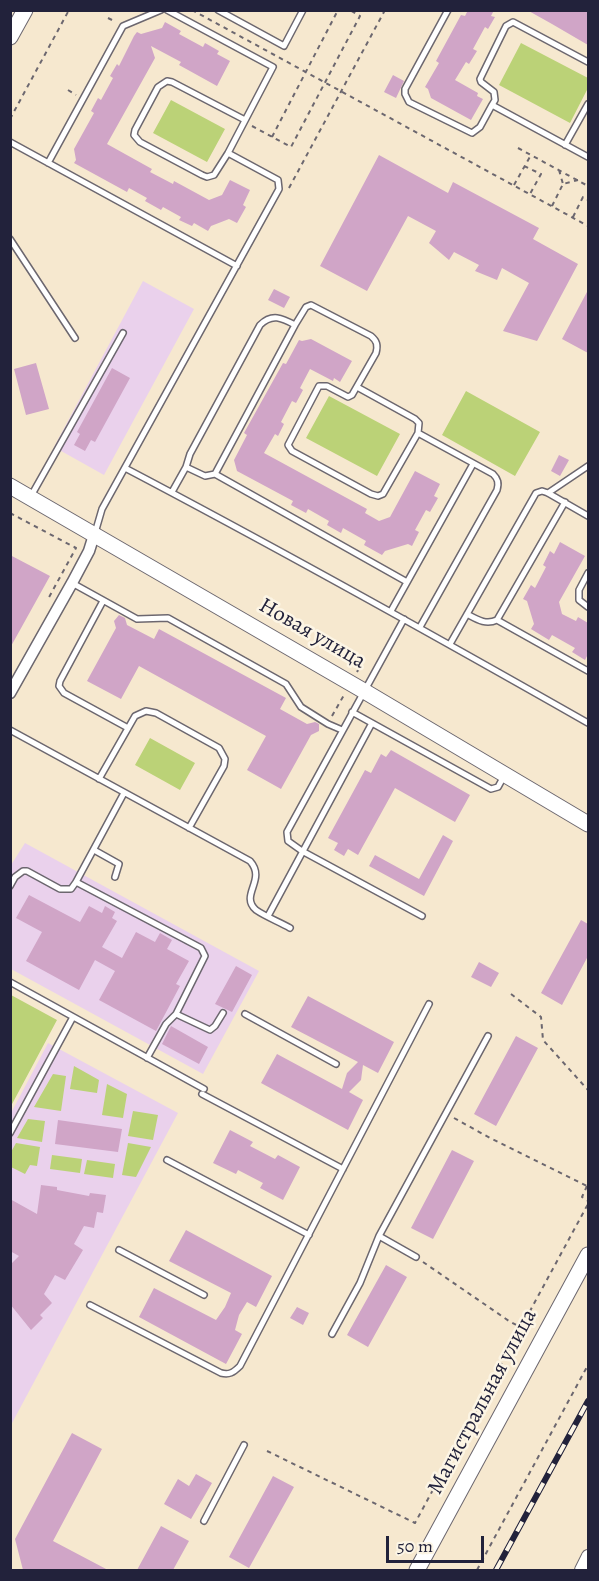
<!DOCTYPE html>
<html>
<head>
<meta charset="utf-8">
<style>
	body { margin:0 }
	#map { position:relative; width:599px; height:1581px; overflow:hidden; background:#f6e8cf; font-family:Alegreya,serif }
	canvas { display:block }
	.frame { position:absolute; inset:0; border:12px solid #22223b; pointer-events:none }
	.scale { position:absolute; left:386px; top:1536px; width:98px; height:27px; box-sizing:border-box; border:3px solid #22223b; border-top:0; padding-left:8px; font-size:18px; line-height:21px; white-space:nowrap; color:#22223b; -webkit-text-stroke:4px #fcf5e5; paint-order:stroke }
</style>
</head>
<body>
<div id="map">
<canvas width="599" height="1581"></canvas>
<div class="frame"></div>
<div class="scale">50 m</div>
</div>
<script>
const context = document.querySelector('canvas').getContext('2d');
context.lineJoin = 'round';
function fill(path, color) { context.fillStyle = color; context.fill(path, 'evenodd'); }
function stroke(path, color, width, dash) { context.strokeStyle = color; context.lineWidth = width; context.lineCap = dash ? 'butt' : 'round'; context.setLineDash(dash || []); context.stroke(path); }
function write(font, color, halo, rows, align = 'center') {
  context.font = font + ' Alegreya,serif'; context.lineWidth = 5; context.setLineDash([]); context.textBaseline = 'middle'; context.strokeStyle = halo; context.fillStyle = color; for (const [text, x, y, turn = 0] of rows) {
    context.save(); context.translate(x, y); context.rotate((+turn || 0) * Math.PI / 180); context.textAlign = isNaN(turn) ? turn : align; if (halo) context.strokeText(text, 0, 0); context.fillText(text, 0, 0); context.restore();
  }
}
const built = new Path2D(`
	M143,281L194,309L104,475L54,447Z
	M25,843L259,971L203,1074L11,969V865Z
	M48,1043L178,1113L11,1425V1113Z`);
const green = new Path2D(`
	M521,43L588,78V88L570,123L499,85Z
	M171,100L225,129L207,162L153,133Z
	M466,391L540,432L515,476L442,435Z
	M329,396L400,434L377,476L306,438Z
	M150,738L195,763L180,790L135,765Z
	M11,995L57,1020L11,1106Z
	M74,1066L99,1080L97,1093L70,1089Z
	M53,1074L66,1076L61,1111L34,1107Z
	M107,1084L127,1094L123,1118L102,1115Z
	M133,1111L158,1115L153,1140L128,1136Z
	M28,1119L45,1121L42,1142L17,1138Z
	M16,1143L40,1147L37,1166L30,1165L25,1174L11,1167V1152Z
	M128,1143L151,1147L136,1177L122,1175Z
	M52,1155L82,1159L80,1173L50,1169Z
	M87,1160L115,1164L113,1178L84,1174Z`);
const building = new Path2D(`
	M468,10H494L491,16L495,17L488,29L485,27L473,49L477,51L469,64L466,62L455,80L478,93L477,96L483,99L471,120L431,98L428,89L425,87L439,63L436,61L461,15L465,16Z
	M527,10H588V45L552,24Z
	M165,22L181,31L179,34L203,47L205,43L219,51L217,54L230,61L217,86L179,65L181,62L151,46L155,58L107,144L152,169L150,172L173,184L174,181L209,200L222,195L230,180L250,190L243,205L246,207L237,223L229,219L211,226L208,231L194,223L192,226L179,220L181,217L163,207L161,210L145,201L147,198L129,188L127,192L74,163L76,160L74,149L94,113L91,111L98,98L101,100L113,78L110,76L117,64L119,66L134,36L137,32L141,34L162,28Z
	M393,75L404,81L396,98L384,92Z
	M379,155L448,193L453,182L539,228L533,239L578,264L537,341L503,331L529,283L502,268L497,280L475,271L479,265L454,252L449,260L429,243L436,231L408,216L367,291L320,266Z
	M274,289L290,297L284,308L268,300Z
	M588,290V353L562,339Z
	M311,339L352,361L340,382L334,378L333,381L310,369L300,388L303,390L296,403L292,401L281,422L284,424L278,436L275,434L264,453L367,509L365,513L379,521L390,517L415,471L440,484L434,496L438,498L430,512L426,510L415,530L419,532L412,546L408,544L385,551L382,555L364,545L366,541L343,528L341,533L327,525L329,521L308,509L306,513L291,505L293,501L237,471L234,460L247,435L244,433L283,363L286,364L299,340L302,341Z
	M36,363L49,409L26,415L14,369Z
	M112,368L130,378L95,442L91,440L85,451L74,445L80,434L77,432Z
	M559,455L569,460L560,476L551,471Z
	M560,542L585,556L559,602L562,614L576,621L578,617L588,623V654L585,660L572,652L575,648L552,635L549,640L531,629L534,624L527,601L523,599L531,585L535,588L546,567L543,565L550,551L554,554Z
	M10,555L50,576L10,648Z
	M119,615L125,618L127,625L154,639L159,629L286,698L280,709L307,724L315,722L319,724V731L311,735L281,789L247,770L266,736L139,666L121,699L87,681L116,628L114,621Z
	M391,750L470,795L455,822L395,788L358,855L348,849L344,856L334,850L338,843L328,838L365,770L371,773L381,754L386,757Z
	M443,835L453,841L424,896L369,866L375,855L419,879Z
	M29,895L80,922L89,906L102,913L105,906L115,912L112,918L117,921L102,947L122,958L136,932L155,942L160,933L172,940L167,949L189,961L176,984L180,986L156,1031L99,1000L115,971L95,960L79,990L26,961L42,932L16,918Z
	M581,920L588,924V956L562,1005L541,993Z
	M479,962L499,973L491,987L471,977Z
	M236,966L252,975L232,1012L215,1004Z
	M308,996L394,1042L378,1073L363,1065L361,1080L349,1092L363,1100L348,1130L261,1083L277,1054L342,1089L347,1073L358,1062L291,1027Z
	M171,1026L208,1047L199,1064L162,1044Z
	M516,1036L538,1048L496,1126L474,1114Z
	M58,1120L122,1129L118,1152L55,1144Z
	M230,1130L253,1142L250,1146L275,1159L278,1155L300,1167L283,1200L260,1188L263,1183L238,1170L236,1174L213,1163Z
	M452,1150L474,1161L433,1239L411,1228Z
	M41,1185L57,1187V1190L89,1196L90,1193L106,1195L103,1213L97,1212L94,1228L84,1226L74,1244L83,1250L65,1280L55,1275L44,1294L52,1303L40,1315L43,1318L31,1330L10,1304V1265L19,1256L10,1251V1199L37,1214Z
	M186,1230L272,1276L256,1307L247,1302L239,1315L235,1330L242,1334L226,1364L139,1317L154,1288L216,1320L225,1307L231,1293L169,1261Z
	M386,1265L407,1277L368,1347L347,1335Z
	M297,1307L309,1313L303,1325L290,1318Z
	M72,1433L102,1449L53,1541L108,1570H23L15,1539Z
	M196,1474L212,1483L191,1519L164,1504L178,1479L189,1486Z
	M273,1476L294,1487L249,1568L229,1557Z
	M161,1526L189,1541L173,1570H137Z`);
const path = new Path2D(`
	M192,10L588,226
	M108,18L116,22
	M68,90L76,95
	M10,119L69,10
	M252,126L291,147L360,16L350,10
	M272,137L338,10
	M518,148L588,186
	M524,166L541,174L530,194
	M559,170L563,184
	M514,185L531,155
	M289,188L385,10
	M552,206L563,184L578,180
	M573,217L583,197L588,200
	M10,513L76,548L48,599
	M357,672L363,661
	M332,716L344,695
	M511,994L541,1017L543,1040L588,1090
	M454,1118L490,1138L587,1186L588,1183
	M587,1186L582,1197L588,1201
	M423,1262L509,1321L520,1327
	M267,1451L415,1523L588,1204
	M477,1570L588,1365`);
const service = new Path2D(`
	M167,10L273,67L228,153
	M218,10L284,46L303,10
	M448,10L405,89V94L409,102L472,133L480,127L492,105
	M588,62L513,22L506,26L480,79L481,82L494,92L495,100L492,105L588,157
	M10,142L237,266
	M565,145L588,104
	M48,163L123,26L161,10
	M10,239L75,338
	M357,387L415,419L419,423L418,433L383,494L378,496L371,494L292,451L288,445L319,386H327L348,397L352,395L376,353C378,345 377,341 371,336L311,305L306,307L295,325L215,474L407,582
	M418,433L493,474C498,479 499,483 497,490L420,627
	M186,467L205,476L215,474
	M125,468C281,550 435,636 588,723
	M172,492L186,467L190,454L260,325C272,313 282,318 295,325
	M548,493L588,466
	M31,496L123,333
	M95,533L102,509L279,189L278,180L228,153L214,175L207,177L202,175L140,142L134,135L135,130L158,87L167,81L172,82L245,120
	M588,573L579,590V600L588,607
	M72,583L137,619L168,618L286,684L301,707L328,724L342,730
	M103,601L60,681L59,686L64,693L128,728
	M391,611L473,464
	M467,614C478,620 486,625 497,620L565,502
	M404,619L287,832L288,841L302,851L422,916
	M497,620L588,671
	M450,644L536,493L542,491L548,493L588,516
	M352,712L491,789L498,787L504,776
	M10,730L250,861C267,880 239,895 256,910C266,917 280,922 290,928
	M99,779L135,716L146,711L156,713L219,748L225,759L224,766L189,828
	M124,793L76,882L201,948L205,956L176,1014L166,1024L147,1058
	M94,850L119,864L115,877
	M10,886L15,877L23,871H27L60,889H71L76,882
	M268,916L372,723
	M10,982L204,1089
	M176,1014L210,1030L215,1026L223,1013
	M245,1014L336,1064
	M202,1094L343,1169
	M10,1133L73,1017
	M167,1160L309,1235
	M379,1236L416,1257
	M119,1250L204,1295
	M90,1305L221,1373C229,1375 233,1373 240,1366L429,1004
	M332,1334L360,1283L379,1236L488,1036
	M204,1521L244,1445`);
const minor = new Path2D(`
	M10,693L72,583L89,551L94,535`);
const tertiary = new Path2D(`
	M581,1570L588,1556`);
const secondary = new Path2D(`
	M10,37L25,10
	M10,486L364,691L588,824
	M417,1570L588,1255`);
const rail = new Path2D(`
	M496,1570L588,1401`);
const streetNames = [
	["Новая улица",312,634,30],
	["Магистральная улица",483,1402,-62]
];
fill(built, '#ead1ec');
fill(green, '#bbd277');
fill(building, '#d0a5c7');
stroke(service, '#6c676f', 8);
stroke(minor, '#6c676f', 13);
stroke(tertiary, '#6c676f', 14);
stroke(secondary, '#6c676f', 17);
stroke(path, '#6c676f', 2, [4.5, 4.5]);
stroke(service, '#fff', 5);
stroke(minor, '#fff', 10);
stroke(tertiary, '#fff', 12);
stroke(secondary, '#fff', 15);
stroke(rail, '#22223b', 6);
stroke(rail, '#fcf5e5', 4, [11]);
write('22px', '#22223b', '#fcf5e5', streetNames);
</script>
</body>
</html>
